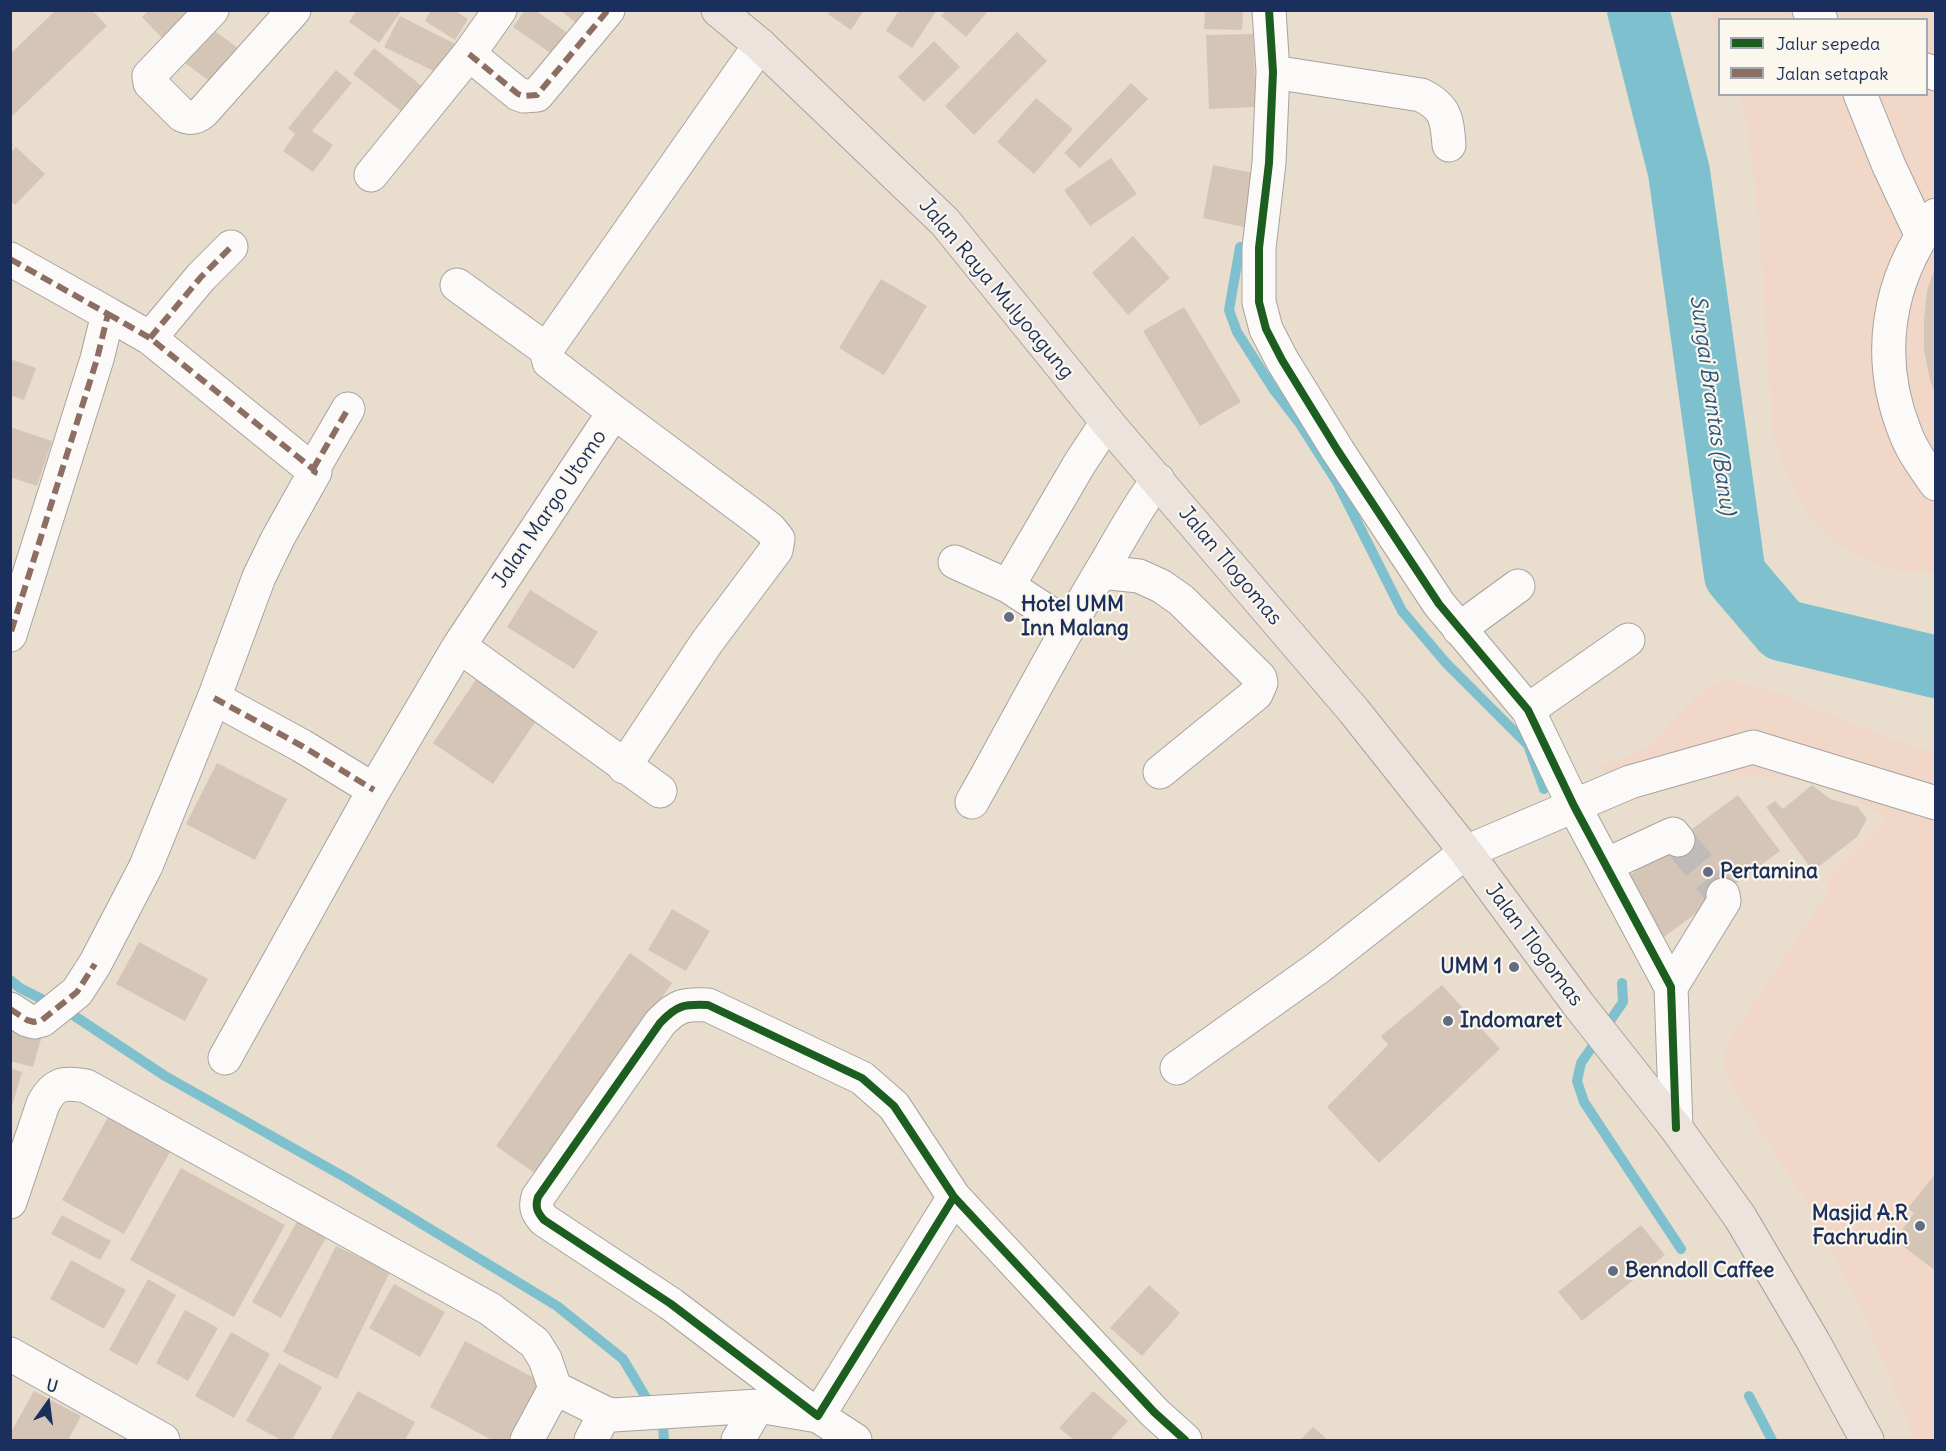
<!DOCTYPE html>
<html>
<head>
<meta charset="utf-8">
<style>
	body { margin:0 }
	#map { position:relative; width:1946px; height:1451px; overflow:hidden; background:#e9dece; font-family:Delius,sans-serif }
	canvas { display:block }
	.frame { position:absolute; inset:0; border:12px solid #1b2f5e; pointer-events:none }
	.legend { position:absolute; left:1718px; top:18px; width:210px; height:78px; box-sizing:border-box; background:#fbf7ec; border:2px solid #a1a7b3; margin:0; padding:8px 10px; list-style:none; font-size:18px; color:#1b2f5e }
	.legend li { display:flex; align-items:center; gap:12px; height:30px }
	.legend b { width:30px; border:2px solid #a1a7b3 }
	.north { position:absolute; left:18px; top:1373px; width:60px; height:60px; -webkit-text-stroke:4px #fbf7ec; paint-order:stroke; rotate:14deg; font-size:16px; font-weight:700; line-height:24px; text-align:center; color:#1b2f5e }
	.north::after { content:''; display:block; margin:auto; width:21px; height:27px; background:#1b2f5e; clip-path:polygon(50% 0,100% 100%,50% 72%,0 100%) }
</style>
</head>
<body>
<div id="map">
<canvas width="1946" height="1451"></canvas>
<div class="frame"></div>
<ul class="legend">
<li><b style="height:8px;background:#1b5e20"></b>Jalur sepeda</li>
<li><b style="height:8px;background:#8d6e63"></b>Jalan setapak</li>
</ul>
<div class="north">U</div>
</div>
<script>
const context = document.querySelector('canvas').getContext('2d');
context.lineJoin = 'round';
function fill(path, color) { context.fillStyle = color; context.fill(path, 'evenodd'); }
function stroke(path, color, width, dash) { context.strokeStyle = color; context.lineWidth = width; context.lineCap = dash ? 'butt' : 'round'; context.setLineDash(dash || []); context.stroke(path); }
function write(font, color, halo, rows, align = 'center') {
  context.font = font + ' Delius,sans-serif'; context.lineWidth = 4.5; context.setLineDash([]); context.textBaseline = 'middle'; context.strokeStyle = halo; context.fillStyle = color; for (const [text, x, y, turn = 0] of rows) {
    context.save(); context.translate(x, y); context.rotate((+turn || 0) * Math.PI / 180); context.textAlign = isNaN(turn) ? turn : align; if (halo) context.strokeText(text, 0, 0); context.fillText(text, 0, 0); context.restore();
  }
}
const built = new Path2D(`
	M1708,11H1935V573L1899,572L1869,561L1838,544L1816,525L1797,498L1773,438L1759,224L1748,128L1739,95L1926,94V20H1720L1719,35Z
	M1728,679L1778,693L1905,744L1935,752V1440H1915L1860,1307L1808,1205L1739,1098L1725,1073L1724,1064L1725,1052L1736,1029L1829,891L1824,878L1886,817L1854,799L1828,788L1797,780L1762,775H1732L1693,780L1667,787L1629,804L1601,766L1647,748L1702,689Z`);
const stream = new Path2D(`
	M1240,247L1229,310L1237,332L1274,390L1300,424L1337,482L1402,611L1446,663L1528,745L1544,789
	M10,980L20,988L73,1015L165,1076L348,1179L557,1306L623,1359L663,1426L664,1440
	M1622,983L1623,1002L1581,1063L1577,1081L1584,1102L1681,1249
	M1749,1396L1772,1440`);
const river = new Path2D(`
	M1638,10L1679,172L1735,575L1782,630L1936,667`);
const building = new Path2D(`
	M56,10H92L107,26L10,118V54Z
	M149,10H191L162,38L142,17Z
	M357,10H402L379,43L349,22Z
	M431,10H454L468,19L455,40L425,21Z
	M525,10H535L566,32L552,54L513,27Z
	M560,10H601L586,31Z
	M831,10H864L851,30L828,14Z
	M899,10H937L912,48L886,31Z
	M946,10H989L966,37L941,16Z
	M1205,10H1243L1242,30L1204,29Z
	M400,16L463,48L448,78L384,47Z
	M211,28L247,55L220,89L185,63Z
	M1017,32L1047,61L974,135L945,106Z
	M1253,34L1256,107L1209,109L1206,35Z
	M934,41L960,67L924,102L898,77Z
	M374,48L427,90L406,115L353,74Z
	M336,70L352,83L312,131L333,145L313,172L283,151L295,134L288,128Z
	M1131,83L1148,99L1080,168L1064,153Z
	M1036,98L1073,129L1034,174L997,142Z
	M16,147L45,174L15,205L10,200V153Z
	M1111,158L1137,194L1090,226L1064,190Z
	M1213,165L1263,175L1252,229L1203,218Z
	M1133,236L1170,278L1128,315L1092,273Z
	M1935,268H1936L1935,394L1930,380L1924,350V320L1927,291Z
	M881,279L927,306L884,375L839,348Z
	M1184,307L1241,402L1200,426L1143,331Z
	M10,359L36,368L24,400L10,395Z
	M10,427L52,441L37,486L10,477Z
	M530,590L598,632L574,669L507,627Z
	M484,668L545,708L493,784L433,743Z
	M217,763L287,799L255,860L186,824Z
	M1812,785L1830,799L1858,807L1867,819L1857,837L1813,871L1766,807L1775,801L1783,809Z
	M1738,795L1780,851L1664,937L1622,881Z
	M672,909L710,931L686,971L648,950Z
	M139,942L208,979L185,1021L116,984Z
	M630,953L672,983L539,1176L496,1146Z
	M1442,985L1500,1049L1379,1163L1327,1107L1388,1045L1381,1036Z
	M10,1019L44,1029L33,1067L10,1061Z
	M10,1068L22,1072L11,1110H10Z
	M112,1110L174,1145L124,1234L62,1200Z
	M181,1168L285,1225L234,1317L130,1260Z
	M1936,1173V1271L1895,1240L1914,1213L1908,1208Z
	M62,1215L111,1241L100,1260L51,1234Z
	M299,1218L328,1234L281,1318L252,1302Z
	M1641,1225L1665,1255L1582,1321L1558,1292Z
	M336,1246L390,1272L337,1379L283,1352Z
	M71,1260L126,1290L104,1329L50,1299Z
	M148,1279L176,1295L137,1365L109,1350Z
	M394,1284L445,1312L420,1357L369,1328Z
	M1149,1285L1180,1313L1142,1356L1110,1328Z
	M185,1310L218,1328L188,1381L156,1363Z
	M231,1332L270,1354L234,1418L195,1396Z
	M465,1341L540,1381L508,1440H492L430,1407Z
	M279,1363L322,1387L292,1440H281L246,1421Z
	M34,1391L81,1416L68,1440H10V1434Z
	M358,1391L415,1422L405,1440H330Z
	M1093,1391L1128,1421L1110,1440H1074L1059,1428Z
	M1313,1427L1328,1440H1300Z`);
const minorTunnel = new Path2D(`
	M1678,840L1723,895`);
const minor = new Path2D(`
	M212,10L149,76L150,83L182,115C190,119 196,118 203,112L294,10
	M1269,10L1273,72L1269,163L1259,248V302L1266,329L1282,360L1338,451L1439,604L1528,710L1574,806L1671,987L1676,1128
	M1809,10L1821,20
	M469,54L518,94L524,96L537,95L608,10
	M1926,70L1936,74
	M1273,72L1421,95C1446,107 1447,119 1449,145
	M1860,94L1889,166L1921,234
	M371,175L469,54L500,10
	M1936,215C1887,280 1875,357 1905,432C1912,451 1924,467 1936,484
	M10,259L108,314L97,359L10,635
	M457,285L547,350
	M150,338L201,277L231,247
	M614,412L756,518L770,529L778,539L776,550L707,642L624,767
	M313,469L348,409
	M955,562L1008,586L1068,625
	M1101,572L1139,576L1161,586L1181,600L1260,678L1261,683L1256,694L1160,772
	M1008,586L1080,463L1107,422
	M1459,629L1518,586
	M459,646L660,791
	M214,698L302,746L374,790
	M1528,710L1628,640
	M972,802C1015,726 1055,648 1100,573C1119,542 1135,509 1158,480
	M1606,865L1673,834L1678,840
	M1671,987L1724,901L1723,895
	M10,1009L27,1020L34,1022L42,1020L77,992L95,964L146,866L214,698L259,577L278,538L315,472L150,338L108,314
	M225,1058L374,790L459,646L614,412L549,362L547,354L549,346L760,45
	M1177,1068L1319,967L1466,852L1630,782L1753,747L1936,803
	M954,1197L818,1416L671,1304L544,1220C537,1212 535,1207 538,1197L660,1023C677,1005 684,1004 708,1005L862,1078L894,1106L954,1197L1154,1412L1185,1440
	M10,1202L43,1104C54,1083 64,1082 86,1086L490,1309L535,1343L545,1359L555,1388L605,1413L613,1415L758,1406
	M10,1354L163,1440
	M527,1440L555,1388
	M591,1440L605,1413
	M738,1440L758,1406L818,1416L855,1440`);
const major = new Path2D(`
	M718,10L760,45L945,222L1107,422L1354,711L1466,852L1578,1004L1676,1128L1740,1217L1813,1341L1867,1440`);
const quiet = new Path2D(`
	M469,54L518,94L524,96L537,95L608,10
	M10,259L108,314L97,359L10,635
	M108,314L150,338L313,469L315,472L311,479
	M150,338L201,277L231,247
	M313,469L348,409
	M214,698L302,746L374,790
	M10,1009L27,1020L34,1022L42,1020L77,992L95,964`);
const cycleway = new Path2D(`
	M1269,10L1273,72L1269,163L1259,248V302L1266,329L1282,360L1338,451L1439,604L1528,710L1574,806L1671,987L1676,1128
	M954,1197L818,1416L671,1304L544,1220C537,1212 535,1207 538,1197L660,1023C677,1005 684,1004 708,1005L862,1078L894,1106L954,1197L1154,1412L1185,1440`);
const markers = [
	[1009,617,6,"#636c85"],
	[1708,872,6,"#636c85"],
	[1514,967,6,"#636c85"],
	[1448,1021,6,"#636c85"],
	[1920,1226,6,"#636c85"],
	[1613,1271,6,"#636c85"]
];
const streetNames = [
	["Jalan Raya Mulyoagung",996,289,50],
	["Jalan Margo Utomo",550,509,-56],
	["Jalan Tlogomas",1230,566,50],
	["Jalan Tlogomas",1534,945,53]
];
const poiNames = [
	["Hotel UMM",1021,605],
	["Inn Malang",1021,629],
	["Pertamina",1720,872],
	["UMM 1",1502,967,"right"],
	["Indomaret",1460,1021],
	["Masjid A.R",1908,1214,"right"],
	["Fachrudin",1908,1238,"right"],
	["Benndoll Caffee",1625,1271]
];
const waterNames = [
	["Sungai Brantas (Banu)",1712,405,82]
];
fill(built, '#f0d7c8');
stroke(stream, '#7fc0cf', 10);
stroke(river, '#7fc0cf', 62);
fill(building, '#d5c5b6');
stroke(minorTunnel, '#c0bbb8', 33, [33, 16]);
stroke(minor, '#a6a39f', 35);
stroke(major, '#a6a39f', 35);
stroke(minor, '#fcfaf8', 33);
stroke(major, '#ece4dc', 33);
stroke(quiet, '#8d6e63', 6, [12, 6]);
stroke(cycleway, '#1b5e20', 8);
for (const [x, y, r, color] of markers) { const dot = new Path2D(); dot.arc(x, y, r, 0, 2 * Math.PI); context.fillStyle = color; context.fill(dot); stroke(dot, '#fbf7ec', 2); }
write('21px', '#1b2f5e', '#fbf7ec', streetNames);
write('bold 21px', '#1b2f5e', '#fbf7ec', poiNames, 'left');
write('italic 22px', '#2b5780', '#fbf7ec', waterNames);
</script>
</body>
</html>
